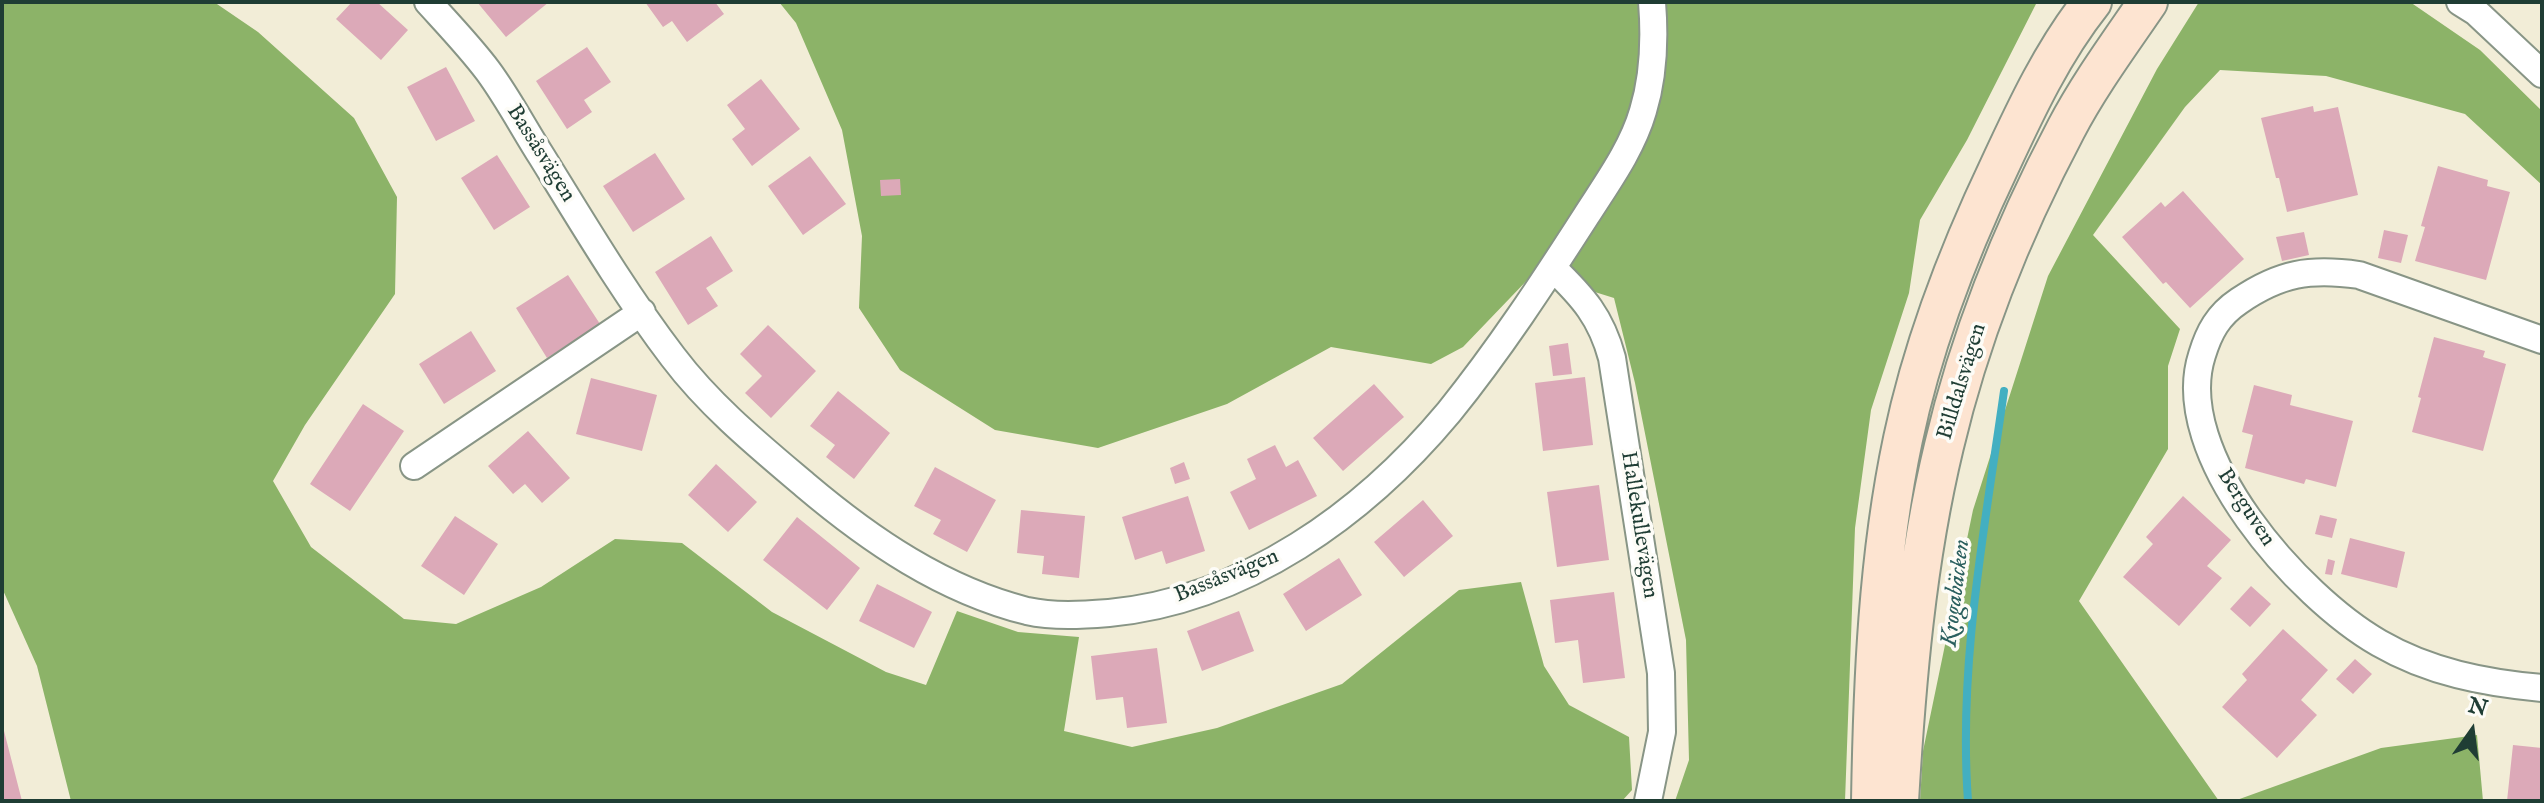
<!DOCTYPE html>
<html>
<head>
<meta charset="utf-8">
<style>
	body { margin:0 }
	#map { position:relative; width:2544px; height:803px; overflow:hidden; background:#f2edd7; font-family:"IM FELL English",serif }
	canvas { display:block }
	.frame { position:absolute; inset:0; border:4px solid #1f3d34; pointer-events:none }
	.north { position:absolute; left:2432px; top:691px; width:80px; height:80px; -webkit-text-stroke:6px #fdfcf7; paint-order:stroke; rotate:14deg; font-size:22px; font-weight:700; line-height:32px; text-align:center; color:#1f3d34 }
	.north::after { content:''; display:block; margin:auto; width:28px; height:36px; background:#1f3d34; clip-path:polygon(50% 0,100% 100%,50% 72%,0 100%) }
</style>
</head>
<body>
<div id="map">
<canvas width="2544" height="803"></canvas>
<div class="frame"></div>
<div class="north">N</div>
</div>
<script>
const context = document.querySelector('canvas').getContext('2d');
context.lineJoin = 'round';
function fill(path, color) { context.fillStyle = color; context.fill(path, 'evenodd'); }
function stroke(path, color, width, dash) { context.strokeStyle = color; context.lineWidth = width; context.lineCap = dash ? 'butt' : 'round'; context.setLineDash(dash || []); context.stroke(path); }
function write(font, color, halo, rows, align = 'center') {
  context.font = font + ' "IM FELL English",serif'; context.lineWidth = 7; context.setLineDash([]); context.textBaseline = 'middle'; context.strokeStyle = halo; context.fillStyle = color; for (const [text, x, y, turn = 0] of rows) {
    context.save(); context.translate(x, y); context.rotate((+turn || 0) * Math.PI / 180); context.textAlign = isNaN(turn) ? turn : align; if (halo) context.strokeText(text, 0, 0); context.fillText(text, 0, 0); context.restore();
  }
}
const forest = new Path2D(`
	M2,2H214L258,32L354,118L397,197L395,294L305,425L273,481L311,547L404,619L456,624L541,587L615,539L682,543L772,612L886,672L926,685L957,611L1018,632L1079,637L1064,731L1132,747L1217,728L1342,684L1459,590L1521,582L1544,666L1569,705L1629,737L1632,790L1622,801H71L37,666L2,588Z
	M779,2H2037L1967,140L1920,220L1909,293L1871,410L1855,528L1845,801H1675L1689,760L1686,640L1635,383L1614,298L1534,273L1463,347L1431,364L1331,347L1227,404L1098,448L995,430L900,370L859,308L862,236L842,130L796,23Z
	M2199,2H2410L2480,50L2542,111V185L2465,114L2326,76L2220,70L2185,107L2093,235L2180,329L2168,366V449L2079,601L2219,801H1920L1923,751L1973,510L2048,276L2157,69Z
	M2477,735L2483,801H2234L2381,748Z`);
const stream = new Path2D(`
	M1968,801C1958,664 1985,527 2004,391`);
const building = new Path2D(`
	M352,2H377L408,30L381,60L336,19Z
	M477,2H549L506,37Z
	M645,2H715L724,14L687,42L672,21L663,27Z
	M587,47L611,82L584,100L592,112L567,129L536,81Z
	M446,67L475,121L436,141L407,87Z
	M761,79L800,129L752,166L732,139L745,129L727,105Z
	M2313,106L2314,112L2338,107L2358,195L2287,212L2279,178H2276L2261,118Z
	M655,153L685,199L633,232L603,186Z
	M497,155L530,207L494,230L461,178Z
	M810,156L846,204L803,235L768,186Z
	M2438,166L2488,180L2487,186L2510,192L2486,280L2415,261L2425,227L2421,226Z
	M900,179L901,195L881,196L880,180Z
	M2183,191L2244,259L2190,308L2166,282L2163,284L2122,237L2161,202L2165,207Z
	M2384,230L2408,235L2401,263L2378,258Z
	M2304,232L2309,255L2282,261L2276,237Z
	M711,236L733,271L706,288L718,306L688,325L655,272Z
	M568,275L600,324L547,358L516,308Z
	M768,325L816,371L771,418L745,393L762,376L740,354Z
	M471,331L496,371L444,404L419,364Z
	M2434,337L2485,351L2483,357L2506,364L2483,451L2412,432L2421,398L2418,397Z
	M1568,343L1572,374L1553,376L1549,346Z
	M1585,377L1593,445L1543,451L1535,383Z
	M591,378L657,395L642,451L576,434Z
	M1374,384L1404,417L1343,471L1313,438Z
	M2254,385L2292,395L2290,405L2353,421L2336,487L2306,479L2304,484L2245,468L2253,435L2242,432Z
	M838,391L890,433L854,479L826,457L835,445L810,426Z
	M363,404L404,431L350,511L310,484Z
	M528,431L570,478L542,503L525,484L513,494L488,466Z
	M1275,445L1286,467L1298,460L1317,496L1249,530L1230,492L1256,479L1247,459Z
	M1184,462L1190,479L1175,484L1170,468Z
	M716,464L757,502L728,532L688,495Z
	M935,467L996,500L967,552L933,534L941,520L914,506Z
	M1599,485L1609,560L1557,567L1547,492Z
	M1188,496L1205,551L1166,564L1162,551L1135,560L1122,517Z
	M2183,496L2231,540L2207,566L2222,578L2179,626L2123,577L2153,544L2146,537Z
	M1423,500L1453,536L1404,577L1374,542Z
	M1021,510L1085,516L1079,578L1042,574L1044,556L1017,553Z
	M2320,515L2337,519L2332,538L2315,534Z
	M455,516L498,544L464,595L421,566Z
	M797,517L860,568L827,610L763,560Z
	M2350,538L2405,552L2397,588L2341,574Z
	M1339,558L1362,595L1306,631L1283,594Z
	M2328,559L2335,561L2332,575L2325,574Z
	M877,584L932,612L914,648L859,621Z
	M2251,586L2271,604L2250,627L2230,609Z
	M1614,592L1625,678L1583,683L1578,640L1555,643L1550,600Z
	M1239,611L1254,651L1202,671L1187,631Z
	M2283,629L2328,670L2301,700L2317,715L2277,758L2222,707L2247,680L2242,674Z
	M1157,648L1167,723L1127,728L1123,697L1096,700L1091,656Z
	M2355,659L2372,674L2353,694L2336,679Z
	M2,727H3L22,801H2Z
	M2513,745L2542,748V801H2507Z`);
const street = new Path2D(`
	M428,2C448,24 470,47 488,71C508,98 524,129 542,157C584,225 625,294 673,357C710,406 759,446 805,485C870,540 943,590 1027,611C1054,617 1083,615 1109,613C1245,600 1364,514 1449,412C1499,350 1543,283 1586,216C1607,183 1632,149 1643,111C1654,75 1655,39 1652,2
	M2460,2L2476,12L2542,74
	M1553,268C1583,297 1601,317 1612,358L1661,673L1662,732L1648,801
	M2542,340L2359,275C2310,268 2280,273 2239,301C2218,315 2209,332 2202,355C2170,454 2299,597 2379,643C2429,672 2485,683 2542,688
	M414,466L642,312`);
const secondary = new Path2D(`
	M1871,801C1873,681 1878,557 1903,439C1923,343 1958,253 2000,165C2026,109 2053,51 2092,2
	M1899,801C1906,683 1916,562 1944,446C1970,336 2013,229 2066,129C2089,85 2120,43 2148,2`);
const streetNames = [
	["Bassåsvägen",540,154,58],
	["Billdalsvägen",1963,382,-73],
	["Berguven",2245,508,57],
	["Hallekullevägen",1638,525,81],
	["Bassåsvägen",1227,577,-22]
];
const waterNames = [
	["Krogabäcken",1957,593,-83]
];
fill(forest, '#8cb368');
stroke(stream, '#43afc1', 8);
fill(building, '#dca9b8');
stroke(street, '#889586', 30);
stroke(secondary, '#889586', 42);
stroke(street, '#fff', 26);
stroke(secondary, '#fde4d1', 38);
write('22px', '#1f3d34', '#fdfcf7', streetNames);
write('italic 24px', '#2a5f5e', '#fdfcf7', waterNames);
</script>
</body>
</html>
